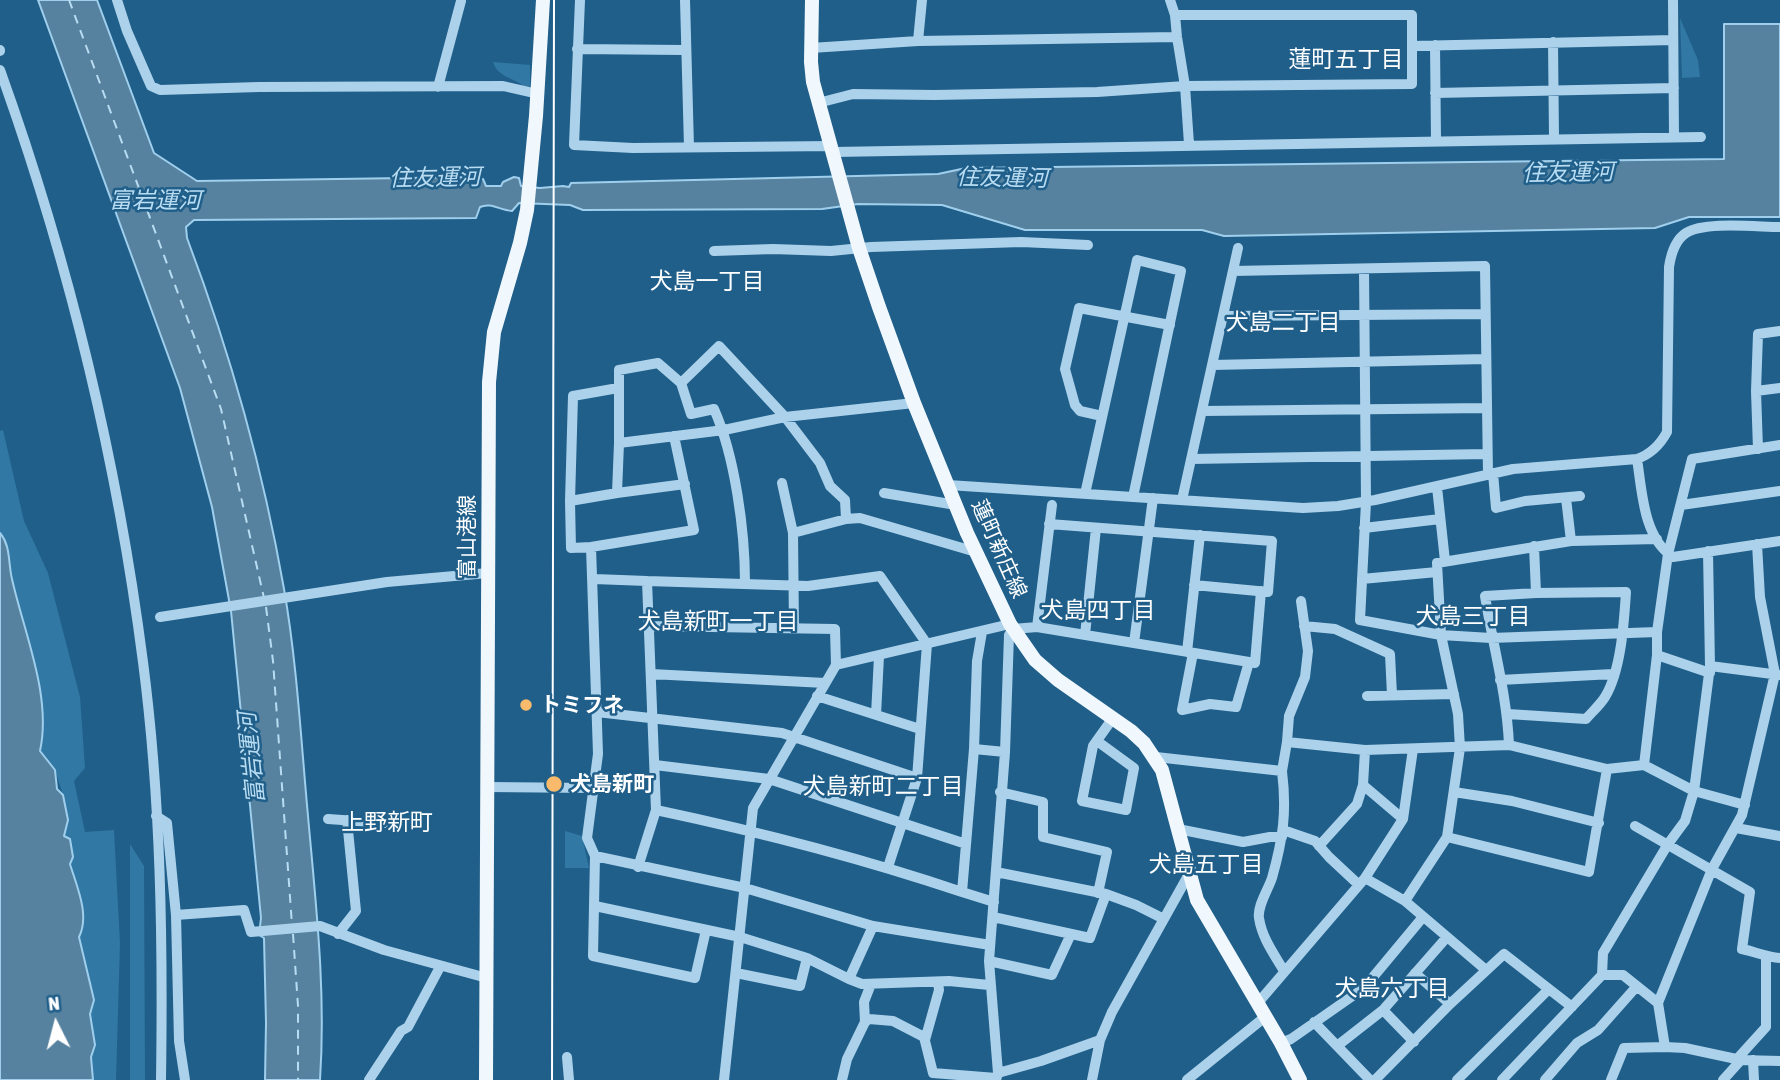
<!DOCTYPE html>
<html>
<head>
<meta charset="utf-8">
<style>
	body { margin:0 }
	#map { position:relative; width:1780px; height:1080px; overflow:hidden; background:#205f8a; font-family:"Asap Condensed",sans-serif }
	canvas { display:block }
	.north { position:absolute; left:21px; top:989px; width:70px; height:70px; -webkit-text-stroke:5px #205f8a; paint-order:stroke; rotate:354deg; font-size:19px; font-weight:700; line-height:28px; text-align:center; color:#fff }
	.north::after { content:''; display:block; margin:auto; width:24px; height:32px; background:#fff; clip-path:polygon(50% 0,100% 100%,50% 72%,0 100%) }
</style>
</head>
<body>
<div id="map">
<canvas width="1780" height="1080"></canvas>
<div class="north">N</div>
</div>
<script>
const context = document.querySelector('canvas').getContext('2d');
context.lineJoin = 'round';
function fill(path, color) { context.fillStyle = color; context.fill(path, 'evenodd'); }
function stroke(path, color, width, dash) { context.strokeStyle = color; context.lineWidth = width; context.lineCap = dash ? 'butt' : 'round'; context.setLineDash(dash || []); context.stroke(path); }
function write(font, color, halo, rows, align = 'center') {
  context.font = font + ' "Asap Condensed","Noto Sans JP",sans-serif'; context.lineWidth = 5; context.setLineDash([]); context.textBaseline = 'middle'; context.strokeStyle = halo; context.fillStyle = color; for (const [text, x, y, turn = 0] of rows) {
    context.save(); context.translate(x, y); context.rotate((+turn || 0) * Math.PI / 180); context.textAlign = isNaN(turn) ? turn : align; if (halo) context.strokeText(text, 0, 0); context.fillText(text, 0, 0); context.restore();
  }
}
const green = new Path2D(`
	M1680,18L1698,60L1700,77L1682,78Z
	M493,62L530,65V86L526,88C514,77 498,78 493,62Z
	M3,430L24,521L48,573L80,697L85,768L74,781L85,832L114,830L120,943L116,1080H93L91,1057L95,1045L90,1014L94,999L79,937L83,928L82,905L64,836L68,820L63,795L55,770L40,751C52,697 24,632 12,579C8,563 11,546 0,533V431Z
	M565,831L582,836L589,868H565Z
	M130,844L144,866L145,1080H130Z`);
const water = new Path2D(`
	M38,0H97L154,153L197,181L476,177L483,179L486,186H501L503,182L514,177L519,178L521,186L540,188L563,186L569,187L571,183L938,174L966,168L1724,159V24H1780V217H1689L1655,228L1224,236L1202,230H1025L942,205L858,204L822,209L583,210L570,205L519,203L512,211C499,210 491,202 480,207L476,218L194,220L186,227L187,238C230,352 263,469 284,589C297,663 301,741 308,816C316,906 326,990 320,1080H265L266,1023L264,938L259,935L261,918L231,611L212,507L180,388Z
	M0,533C11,546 8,563 12,579C24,633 52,696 40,751L55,770L57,789L63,795L68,820L64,836L70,839L73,857L70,864C77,887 90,915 79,937L94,1000L90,1014L95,1045L91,1057L93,1080H0Z`);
const ferry = new Path2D(`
	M69,0L221,409L264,598
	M266,607L273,661L292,925
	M293,934L298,1006V1080`);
const minor = new Path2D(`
	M117,0L127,31L151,86L160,90L259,87L503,86L538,94
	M580,0L574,145L633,148L832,146
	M685,0L689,147
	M1170,0L1175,15L1177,37L1185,86L1189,144
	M1673,0L1674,137
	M918,41L922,0
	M1553,42L1554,138
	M1435,45L1436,140
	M1412,46L1673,40
	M811,48L918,41L1177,37
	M577,49L684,50
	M0,50V51
	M0,70C69,262 117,460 143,662C161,800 163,941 161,1080
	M438,87L461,1
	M1435,93L1674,88
	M818,103L853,94L934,95L1097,92L1185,86L1412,84V15H1175
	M834,152L1701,137
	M714,251L773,249L831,251L871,247L1021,242L1088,245
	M1364,269L1366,502L1360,620L1441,635L1491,638L1657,632
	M1233,271L1485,266L1488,475
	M1223,316L1485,314
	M1212,365L1486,359
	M1756,391L1758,334L1780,331
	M1202,411L1487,408
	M1102,416L1080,411L1075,405L1065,369L1079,308L1170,325
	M619,443V370L658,363L681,383
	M1758,449L1756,391L1780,388
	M1191,459L1487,454
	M1637,459C1642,490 1643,538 1673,557L1780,541
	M1493,473L1496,508L1525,501L1580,496
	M782,483L793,533L794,629
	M948,485L1303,508L1338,506L1375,500L1513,469L1637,459C1651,454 1660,445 1667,432L1669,267C1671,254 1675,240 1686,233C1704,221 1758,227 1780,227
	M1437,487L1445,561
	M617,493L685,484
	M884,493L956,505
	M1085,494L1137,260L1181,271L1133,497
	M1566,498L1571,541
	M1182,500L1238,248
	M570,501L573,396L618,388
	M1681,505L1780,491
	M1049,524L1272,541L1268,592L1194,585
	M1364,528L1440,519
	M793,533L846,519
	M1534,546L1536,593
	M591,547L694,530L674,436
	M594,579L647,581
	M1362,579L1437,572
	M745,583C745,531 735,456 714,409L691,414L681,383L719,346L785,417L820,463L830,486L845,500L846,519L860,518L976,552
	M160,617L387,582L488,573
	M650,626L835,629L836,665
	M1304,626L1335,629L1390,654L1392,695
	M1037,627L1052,505
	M1085,635L1096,528
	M1134,643L1153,498
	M1187,652L1200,535
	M1193,653L1182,710L1210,704L1236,707L1249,662
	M1657,655L1710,673
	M1710,666L1780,675
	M651,674L825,683
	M1500,680L1613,674
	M817,696L920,729
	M1367,696L1454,694
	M597,712L782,733L917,778
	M1508,714L1586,719C1592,712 1600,705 1605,697C1621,671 1624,623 1626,592L1536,593L1485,596C1493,646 1507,695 1509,745
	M876,715L879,656
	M1097,741L1134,768L1126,810L1082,801L1093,746L1113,718
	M1287,742L1289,716L1305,677L1308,651L1301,601
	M974,749L1005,752
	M1156,757L1282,771L1287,742L1365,750L1509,745L1607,769L1644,765L1694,791L1745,805
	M655,765L769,779L966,844
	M1644,765L1657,655V632L1668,554L1692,459L1780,445
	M1282,771C1287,812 1283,839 1272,878C1268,890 1257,906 1259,918C1262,938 1274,954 1284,971
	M1363,785L1403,819
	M487,787L593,788
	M1000,792L1043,802V837L1107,852L1098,893
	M1454,792L1512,801L1599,823
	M656,810C760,832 861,858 962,892L974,749L977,661L982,632
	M156,816L167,823L176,915L244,910L251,932L320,926L384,950L487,978
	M328,819L399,824
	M1635,826L1750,892L1742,949C1756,952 1766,957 1780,958
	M1736,828L1780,836
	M1178,829L1243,842L1270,837H1282
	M1283,830L1315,841L1329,857L1359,885
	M1447,837L1589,872L1607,769
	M1319,846L1357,804L1363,785L1365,750
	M595,856L587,838L598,754L591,547L571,548L570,501L617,493L619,443L724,430L785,417L914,403
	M638,867L656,810L647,581L808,586L880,576L927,644L917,778L888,867
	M996,872L1106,894L1136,905L1164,919
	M1365,878L1403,819L1413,749
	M962,892L994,902
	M1405,901L1486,970
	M595,906L740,937L807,958L849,979L873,926
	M176,915L179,1041L185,1080
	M993,917L1090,938L1106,894
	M706,930L695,978L593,956L595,856L745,888L873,926L990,945
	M338,934L356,911L347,820
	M989,961L1052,975L1071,934
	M736,973L800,986L807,958
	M1415,973L1450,1004
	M1602,975L1603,953L1668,844L1685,821L1694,791L1710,666L1708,551
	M849,979L862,984L949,981L989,985
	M1658,1003L1712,869L1742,815L1775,674L1760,597L1757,544
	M1257,1004L1365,878L1405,901L1447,837L1460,748L1458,714L1441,635L1437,563L1571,541L1657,539
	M1383,1010L1414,1042
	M865,1022L864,1002L871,984
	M1314,1022L1370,1080
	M925,1040L939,990L938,982
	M1281,1043L1291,1039L1364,988L1423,917
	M1337,1046L1383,1010L1447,937
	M567,1057L569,1080
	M1737,1059L1766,1027V957
	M1753,1060L1754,1080
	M998,1073L1041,1061L1100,1040
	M369,1080L401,1031L408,1027L440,967
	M724,1080L753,808L836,665L1010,624
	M842,1080L847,1059L865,1022L869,1019L893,1021L924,1037L933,1073L996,1078
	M996,1080L998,1073L989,961L1005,752L1009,635L1013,629L1037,627L1255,663L1261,591
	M1092,1080L1100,1040L1112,1012L1189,874
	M1187,1080L1265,1017
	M1375,1080L1450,1004L1504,954L1572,1007
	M1457,1080L1549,989
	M1502,1080L1602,975H1623L1658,1003L1665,1047L1685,1048L1741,1060L1780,1061
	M1545,1080L1577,1043L1598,1030L1637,986
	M1611,1080L1624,1048L1665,1047
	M1723,1080L1741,1060`);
const major = new Path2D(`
	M812,0L811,62L813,82L859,248L879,307L914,403L967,533L1010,624L1035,660L1058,680L1131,731L1144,743L1162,770L1197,900L1281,1043L1300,1080
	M486,1080L489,382L494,332L520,243L527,210L536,116L543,0`);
const tram = new Path2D(`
	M552,1080L554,0`);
const markers = [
	[526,705,7,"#f9ba6c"],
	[554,784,9,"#f9ba6c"]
];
const streetNames = [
	["富山港線",467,537,-90],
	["蓮町新庄線",999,549,66]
];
const poiNames = [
	["トミフネ",540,705],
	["犬島新町",570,784]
];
const neighbourhoodNames = [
	["蓮町五丁目",1346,60],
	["犬島一丁目",707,282],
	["犬島二丁目",1283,323],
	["犬島四丁目",1098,611],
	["犬島三丁目",1473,617],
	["犬島新町一丁目",718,622],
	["犬島新町二丁目",883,787],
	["上野新町",387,823],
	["犬島五丁目",1206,865],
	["犬島六丁目",1392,989]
];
const waterNames = [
	["住友運河",1568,173,-1],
	["住友運河",435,178,-1],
	["住友運河",1002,178,1],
	["富岩運河",155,201],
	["富岩運河",252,758,-96]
];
fill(green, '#3178a5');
fill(water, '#56829f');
stroke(water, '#9fcfec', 2);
stroke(ferry, '#b8dcf2', 2, [9, 7]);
stroke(minor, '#acd2eb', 10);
stroke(major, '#f0f8fe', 14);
stroke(tram, '#fff', 2);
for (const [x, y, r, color] of markers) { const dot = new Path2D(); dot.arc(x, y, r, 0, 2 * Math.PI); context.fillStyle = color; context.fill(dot); stroke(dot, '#205f8a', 2.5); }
write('21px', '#fff', '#205f8a', streetNames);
write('bold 21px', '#fff', '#205f8a', poiNames, 'left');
write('23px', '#fff', '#205f8a', neighbourhoodNames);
write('italic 23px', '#b8dcf2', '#205f8a', waterNames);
</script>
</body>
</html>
